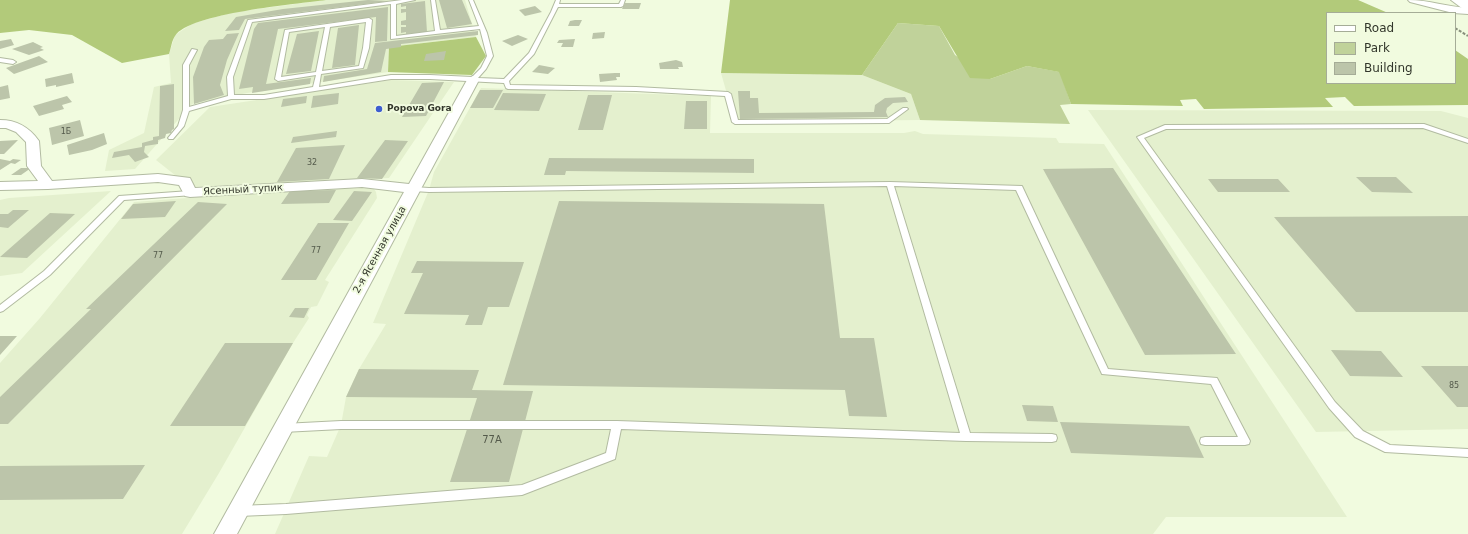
<!DOCTYPE html>
<html>
<head>
<meta charset="utf-8">
<style>
	body { margin:0 }
	#map { position:relative; width:1468px; height:534px; overflow:hidden; background:#f1fbdf; font-family:"DejaVu Sans",sans-serif }
	canvas { display:block }
	.legend { position:absolute; left:1326px; top:12px; width:130px; height:72px; box-sizing:border-box; background:#f1fbdf; border:1px solid #a5ac97; margin:0; padding:5px 7px; list-style:none; font-size:12px; color:#32362b }
	.legend li { display:flex; align-items:center; gap:8px; height:20px }
	.legend b { width:20px; border:1px solid #a5ac97 }
</style>
</head>
<body>
<div id="map">
<canvas width="1468" height="534"></canvas>
<ul class="legend">
<li><b style="height:5px;background:#fff"></b>Road</li>
<li><b style="height:11px;background:#c0d29a"></b>Park</li>
<li><b style="height:11px;background:#bcc5aa"></b>Building</li>
</ul>
</div>
<script>
const context = document.querySelector('canvas').getContext('2d');
context.lineJoin = 'round';
function fill(path, color) { context.fillStyle = color; context.fill(path, 'evenodd'); }
function stroke(path, color, width, dash) { context.strokeStyle = color; context.lineWidth = width; context.lineCap = dash ? 'butt' : 'round'; context.setLineDash(dash || []); context.stroke(path); }
function write(font, color, halo, rows, align = 'center') {
  context.font = font + ' "DejaVu Sans",sans-serif'; context.lineWidth = 4; context.setLineDash([]); context.textBaseline = 'middle'; context.strokeStyle = halo; context.fillStyle = color; for (const [text, x, y, turn = 0] of rows) {
    context.save(); context.translate(x, y); context.rotate((+turn || 0) * Math.PI / 180); context.textAlign = isNaN(turn) ? turn : align; if (halo) context.strokeText(text, 0, 0); context.fillText(text, 0, 0); context.restore();
  }
}
const built = new Path2D(`
	M326,0H465L476,37L389,47L388,72L247,93L192,104L135,169L105,171L109,150L144,133L154,87L171,83L169,54L175,35L193,23L234,12Z
	M721,73L862,75L911,94L920,120L735,122Z
	M390,80L454,82L389,178L190,187L156,160L210,107Z
	M481,88L711,96L710,133H904L915,131L923,134L1056,138L1059,143L1104,144L1347,517H1166L1153,534H275L309,456L327,457L341,425L346,397L359,369L386,324L373,323L429,190L434,172Z
	M1088,110L1441,111L1468,118V429L1316,432Z
	M368,188L374,189L376,192L377,198L325,280L329,282L317,306L311,307L307,315L309,318L293,343L219,473L182,534H0V363L40,318L134,202L291,190Z
	M111,191L22,273L0,276V200L9,198Z`);
const green = new Path2D(`
	M898,23L939,26L955,55L990,79L1027,66L1060,72L1071,104L1060,105L1070,124L920,120L911,94L862,75Z`);
const forest = new Path2D(`
	M0,0H326C298,4 189,13 175,36C172,40 171,48 169,54L122,63L72,35L29,30L0,33Z
	M730,0H1358L1388,13H1327V83H1455V50L1468,59V105L1354,106L1345,97L1325,98L1333,107L1204,109L1196,99L1180,100L1183,106L1071,104L1059,72L1027,66L990,79L970,78L939,26L898,23L862,75L721,73Z
	M476,37L486,56L472,75L388,72L389,47Z`);
const building = new Path2D(`
	M368,0L389,1L245,19L239,30L225,31L236,17L283,9Z
	M439,0H462L472,24L447,28Z
	M425,1L427,32L406,34V32L401,33V27H406V25H401V21L406,20V12L401,13V9H406V6L401,7V4Z
	M625,3H641L639,9H622Z
	M535,6L542,12L525,16L519,10Z
	M388,7L387,41L375,42L376,17L278,29L266,84L311,78L310,84L252,93L253,87L239,89L254,29L258,23Z
	M575,20H582L579,26H568L570,21Z
	M359,25L355,65L332,68L338,28Z
	M319,31L311,71L286,74L297,34Z
	M478,31V35L401,44V47L386,49L381,72L323,82L324,76L367,69L375,43Z
	M605,32L604,38L592,39L593,33Z
	M239,33L227,60L220,85L224,95L194,104L193,77L204,47L209,40L223,39L227,34Z
	M518,35L528,39L512,46L502,41Z
	M11,39L14,45L0,49V41Z
	M575,39L573,47H561L563,43H557L559,40Z
	M33,42L43,47L40,48L44,50L29,55L12,49Z
	M446,51L444,60L424,61L426,54Z
	M39,56L48,62L14,74L6,68Z
	M676,60L682,62L683,67H678L679,69H660L659,63Z
	M539,65L555,68L548,74L532,72Z
	M72,73L74,83L56,87V85L46,87L45,79Z
	M615,73H620V77H616L617,80L600,82L599,74Z
	M444,82L426,116L402,117L422,83Z
	M174,84V129L172,130L171,133L166,134L165,138L158,140V144L145,146L144,152L149,157L135,162L129,155L112,158L114,152L142,147V143L153,140V137L159,136L160,86Z
	M8,85L10,98L0,100V87Z
	M480,90H503L493,108H470Z
	M738,91H750V98H758L759,113L874,112L875,105L885,98L905,97L908,102L893,103L887,108L886,112L888,117L740,119Z
	M339,93L338,104L311,108L313,96Z
	M503,93L546,94L539,111L494,110Z
	M588,95H612L603,130H578Z
	M67,96L72,102L62,105L64,109L39,116L33,106Z
	M307,96L306,103L281,107L283,99Z
	M686,101H707V129H684Z
	M80,120L84,136L52,145L49,128Z
	M337,131L336,137L291,143L293,137Z
	M104,133L107,144L92,150L69,155L67,145Z
	M18,140L4,154H0V141Z
	M385,140L408,141L382,179L357,178Z
	M345,145L329,179L277,182L296,148Z
	M549,158L754,159V173L566,171L565,175H544Z
	M0,159L10,161L13,159L21,160L15,164L11,163L0,170Z
	M21,168H31L21,175H11Z
	M1113,168L1236,354L1145,355L1043,169Z
	M1356,177H1396L1413,193L1372,192Z
	M1208,179H1278L1290,192H1218Z
	M336,190L329,203L281,204L290,191Z
	M354,191L372,192L352,221L333,220Z
	M176,201L165,217L121,219L133,204Z
	M559,201L824,204L840,338H874L887,417L849,416L845,390L503,385Z
	M198,202L227,204L8,424H0V397L91,309H86Z
	M13,210H29L8,228L0,227V214H8Z
	M50,213L75,214L27,258L0,257Z
	M1468,216V312H1356L1274,217Z
	M318,223H349L316,280H281Z
	M417,261L524,262L509,307H488L482,325H465L469,315L404,314L423,273H411Z
	M295,308H309L304,318L289,317Z
	M0,336H17L0,355Z
	M225,343H293L245,426H170Z
	M1331,350L1381,351L1403,377L1350,376Z
	M1421,366H1468V407H1457Z
	M359,369L479,370L472,390L533,391L509,482H450L477,398L346,397Z
	M1022,405L1053,406L1058,422L1027,421Z
	M1060,422L1189,426L1204,458L1071,453Z
	M145,465L123,499L0,500V466Z`);
const path = new Path2D(`
	M1455,28L1468,36`);
const lane = new Path2D(`
	M402,0H415L396,4V36L435,31L431,0H435L440,30L479,26L469,0H473L487,33L493,56L486,69L478,78L504,79L529,53L551,12L556,0H560L559,4H619L621,0H625L623,6L621,7H558L534,54L509,81L510,85L636,87L728,92L731,94L738,120L887,119L903,108H907L908,109L889,123L735,124L732,122L725,96L636,91L508,89L506,88L504,83L430,79H391L264,99H231L189,111L184,126L173,139H169L168,138L178,126L183,110V65L192,49L197,50L189,65V107L228,96L227,77L248,20ZM391,4V39L480,29L487,56L481,68L472,77L430,75H391L319,87L321,74L363,68L369,48L372,20L369,18L285,30L275,79L278,81L316,75L313,87L264,95H234L233,77L252,22ZM366,22L363,48L359,66L322,71L330,27ZM325,27L316,72L281,77L289,32Z
	M0,58L13,60L16,62L13,64L0,62Z
	M1424,124L1468,139V143L1423,128L1166,129L1144,138L1335,402L1363,431L1390,445L1468,449V457L1385,452L1355,437L1329,408L1137,137L1165,125Z
	M890,182L1022,186L1108,369L1217,378L1250,441L1249,444L1245,445H1205L1201,444L1200,441L1201,438L1205,437H1238L1211,384L1102,374L1016,190L894,186L970,433L1052,434L1056,435L1057,438L1056,441L1052,442L966,441L621,429L615,459L522,495L286,514L239,516L235,514L234,511L235,508L239,506L286,504L522,485L606,453L611,429H341L283,432L280,431L278,428L280,425L283,424L341,421H617L960,433L887,186L429,192L414,191L410,189L414,187L429,188Z
	M190,191L194,193L193,195L124,200L50,275L3,311L0,312V305L44,271L119,196Z`);
const street = new Path2D(`
	M1408,0C1429,0 1448,7 1468,8V14L1453,13L1410,2Z
	M473,76L477,78L479,80L237,534H214L404,192L362,187L190,197L185,196L179,185L158,182L48,189L0,190V182L38,181L27,166L26,142L16,132L6,128H0V120C17,120 29,127 39,141L41,166L52,181L158,174L190,178L195,188L362,179L409,184L467,80L469,78Z`);
const primary = new Path2D(`
	M1451,0H1468V10L1463,9Z`);
const markers = [
	[379,109,4,"#3e5ed0"]
];
const numberNames = [
	["1Б",66,132],
	["32",312,163],
	["77",316,251],
	["77",158,256],
	["85",1454,386]
];
const farPoinames = [
	["Popova Gora",387,109]
];
const streetNames = [
	["Ясенный тупик",243,190,-3],
	["2-я Ясенная улица",380,250,-61]
];
const nearNumbernames = [
	["77А",492,440]
];
fill(built, '#e4f0ce');
fill(green, '#c0d29a');
fill(forest, '#b2ca7a');
fill(building, '#bcc5aa');
stroke(lane, '#b2bba1', 2);
stroke(street, '#b2bba1', 2);
stroke(primary, '#b2bba1', 2);
stroke(path, '#888f7c', 2, [3, 1.5]);
fill(lane, '#fff');
fill(street, '#fff');
fill(primary, '#fff');
for (const [x, y, r, color] of markers) { const dot = new Path2D(); dot.arc(x, y, r, 0, 2 * Math.PI); context.fillStyle = color; context.fill(dot); stroke(dot, '#f1fbdf', 1.5); }
write('8px', '#545a4b', null, numberNames);
write('bold 9px', '#32362b', '#f1fbdf', farPoinames, 'left');
write('10px', '#32362b', '#f1fbdf', streetNames);
write('10px', '#545a4b', null, nearNumbernames);
</script>
</body>
</html>
